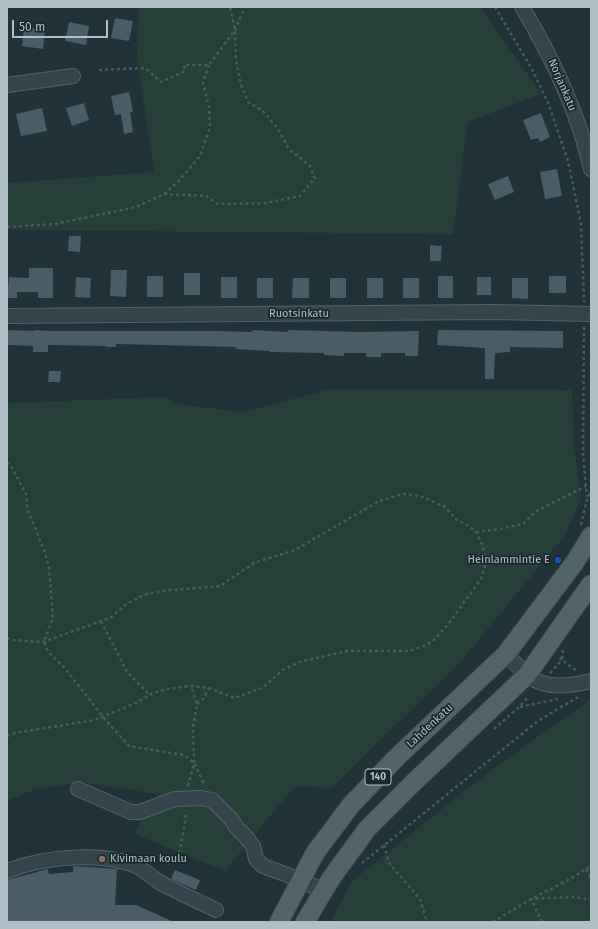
<!DOCTYPE html>
<html>
<head>
<meta charset="utf-8">
<style>
	body { margin:0 }
	#map { position:relative; width:598px; height:929px; overflow:hidden; background:#213239; font-family:"Fira Sans",sans-serif }
	canvas { display:block }
	.frame { position:absolute; inset:0; border:8px solid #b0bec6; pointer-events:none }
	.scale { position:absolute; left:12px; top:20px; width:96px; height:18px; box-sizing:border-box; border:2px solid #b0bec6; border-top:0; padding-left:5px; font-size:12px; line-height:14px; white-space:nowrap; color:#b0bec6; -webkit-text-stroke:3px #1a282e; paint-order:stroke }
</style>
</head>
<body>
<div id="map">
<canvas width="598" height="929"></canvas>
<div class="frame"></div>
<div class="scale">50 m</div>
</div>
<script>
const context = document.querySelector('canvas').getContext('2d');
context.lineJoin = 'round';
function fill(path, color) { context.fillStyle = color; context.fill(path, 'evenodd'); }
function stroke(path, color, width, dash) { context.strokeStyle = color; context.lineWidth = width; context.lineCap = dash ? 'butt' : 'round'; context.setLineDash(dash || []); context.stroke(path); }
function write(font, color, halo, rows, align = 'center') {
  context.font = font + ' "Fira Sans",sans-serif'; context.lineWidth = 3.5; context.setLineDash([]); context.textBaseline = 'middle'; context.strokeStyle = halo; context.fillStyle = color; for (const [text, x, y, turn = 0] of rows) {
    context.save(); context.translate(x, y); context.rotate((+turn || 0) * Math.PI / 180); context.textAlign = isNaN(turn) ? turn : align; if (halo) context.strokeText(text, 0, 0); context.fillText(text, 0, 0); context.restore();
  }
}
const green = new Path2D(`
	M138,7H481L541,94L468,122L453,234L7,230V183L154,172L137,58Z
	M331,389L572,390L574,444L581,499L565,535L464,658L332,788L295,786L225,871L134,834L157,794L80,782L35,789L7,801V403L167,397L176,404L242,412Z
	M591,699V922H330L352,881L491,770Z`);
const building = new Path2D(`
	M115,18L133,21L129,41L111,38Z
	M69,22L89,26L86,45L65,41Z
	M24,27L45,30L43,49L22,46Z
	M129,92L133,112H130L133,132L124,134L121,114L115,115L111,96Z
	M84,103L89,120L72,126L66,108Z
	M42,108L47,131L21,136L16,114Z
	M541,113L550,137L540,142L538,138L531,140L523,120Z
	M557,169L562,196L545,199L540,172Z
	M508,176L514,192L495,200L488,184Z
	M69,236H81L80,252L68,251Z
	M430,245L442,246L441,261H430Z
	M29,268H53V298H38V292H17V298H7L9,277L29,278Z
	M111,270H127L126,297L110,296Z
	M184,273H200V295H184Z
	M147,276H163V297H147Z
	M438,276H453V298H438Z
	M549,276H566V293H549Z
	M76,277L91,278L90,298L75,297Z
	M221,277H237V298H221Z
	M477,277H491V295H477Z
	M257,278H273V298H257Z
	M293,278H309V298H292Z
	M330,278H346V298H330Z
	M367,278H383V298H367Z
	M403,278H419V298H403Z
	M512,278H528V299L512,298Z
	M7,330L34,331V330L51,331H216L252,332L253,330L288,332V330L361,332L419,331L418,356H405V353H381V357H366V353H344V356L324,355V353L270,352V351L235,349L236,347L116,344V347H106V346L48,345V352H33V346L7,345Z
	M438,330L563,331V348L510,347V352L495,353L494,379H485V348L437,345Z
	M49,371H61L60,382H48Z
	M73,866L117,869L115,905H136L174,922H7V880L48,869L49,874L73,872Z
	M175,870L200,880L196,890L171,879Z`);
const path = new Path2D(`
	M495,7L532,69L549,105L568,161L581,224L584,302
	M99,70L145,68L161,82L185,71L184,65H209L235,30L245,7
	M164,194L206,196L218,204L265,203L300,196L315,178L310,166L289,149L278,129L263,111L248,102L241,85L236,60L235,30L230,7
	M7,227L55,224L136,207L164,194L178,182L200,156L210,128L209,107L203,82L209,65
	M584,327L583,454L587,497
	M7,462L11,466L26,494L27,508L44,550L49,567L53,619L44,641L48,652L64,667L103,717L129,746L184,755L194,763L205,786
	M581,525L587,499L591,491
	M476,532L500,529L523,524L535,512L586,486
	M101,621L127,672L150,695
	M7,638L12,640L43,642L110,618L128,603L146,594L170,590L220,586L254,563L295,550L379,501L402,494L420,496L445,507L457,520L469,526L476,532L483,546L486,563L481,579L449,623L433,641L424,646L409,651H347L299,662L283,670L262,688L234,698L209,688L191,686L167,689L153,693L138,702L95,720L15,733L7,736
	M563,650L562,660L577,671
	M550,673L562,660L557,656
	M197,704L203,699L209,688
	M520,707L558,699
	M494,729L519,707L529,696
	M188,786L194,763L193,727L197,704L191,686
	M384,845L389,863L420,899L427,922
	M178,859L184,829L186,811
	M362,863L538,721L578,697
	M586,869L591,877
	M493,922L531,899L570,879L591,866
	M542,922L531,899L574,897L591,900`);
const minor = new Path2D(`
	M522,7C552,57 578,111 591,169
	M7,85L73,76
	M7,316L493,312L591,314
	M506,654C513,661 519,668 526,674C544,690 570,686 591,681
	M78,789L131,812H140L175,799L201,798L212,800L231,819L237,828L245,836L253,846L256,859L263,866L301,880L323,891
	M7,871C42,857 101,851 136,866C145,870 152,878 161,883C179,893 198,901 216,910`);
const major = new Path2D(`
	M279,922L315,853L351,805L397,757L506,654L575,562L591,536
	M305,922L332,877L367,829L412,784L527,675L591,584`);
const markers = [
	[558,560,4,"#1a4fb4"],
	[102,859,4,"#8d6e63"]
];
const shields = [
	[378,777,26]
];
const shieldNames = [
	["140",378,777]
];
const streetNames = [
	["Norjankatu",562,85,67],
	["Ruotsinkatu",299,314],
	["Lahdenkatu",430,726,-43]
];
const poiNames = [
	["Heinlammintie E",550,560],
	["Kivimaan koulu",110,859,"left"]
];
fill(green, '#263f39');
fill(building, '#4a5c65');
stroke(minor, '#536168', 16);
stroke(major, '#414f56', 20);
stroke(path, '#455c59', 2.5, [3, 3]);
stroke(minor, '#35434a', 14);
stroke(major, '#53636a', 18);
for (const [x, y, r, color] of markers) { const dot = new Path2D(); dot.arc(x, y, r, 0, 2 * Math.PI); context.fillStyle = color; context.fill(dot); stroke(dot, '#1a282e', 1.5); }
for (const [x, y, w] of shields) { const box = new Path2D(); box.roundRect(x - w / 2, y - 8, w, 16, 3); context.fillStyle = '#1a282e'; context.fill(box); stroke(box, '#b0bec6', 1); }
write('bold 10px', '#b0bec6', null, shieldNames);
write('11px', '#b0bec6', '#1a282e', streetNames);
write('11px', '#b0bec6', '#1a282e', poiNames, 'right');
</script>
</body>
</html>
